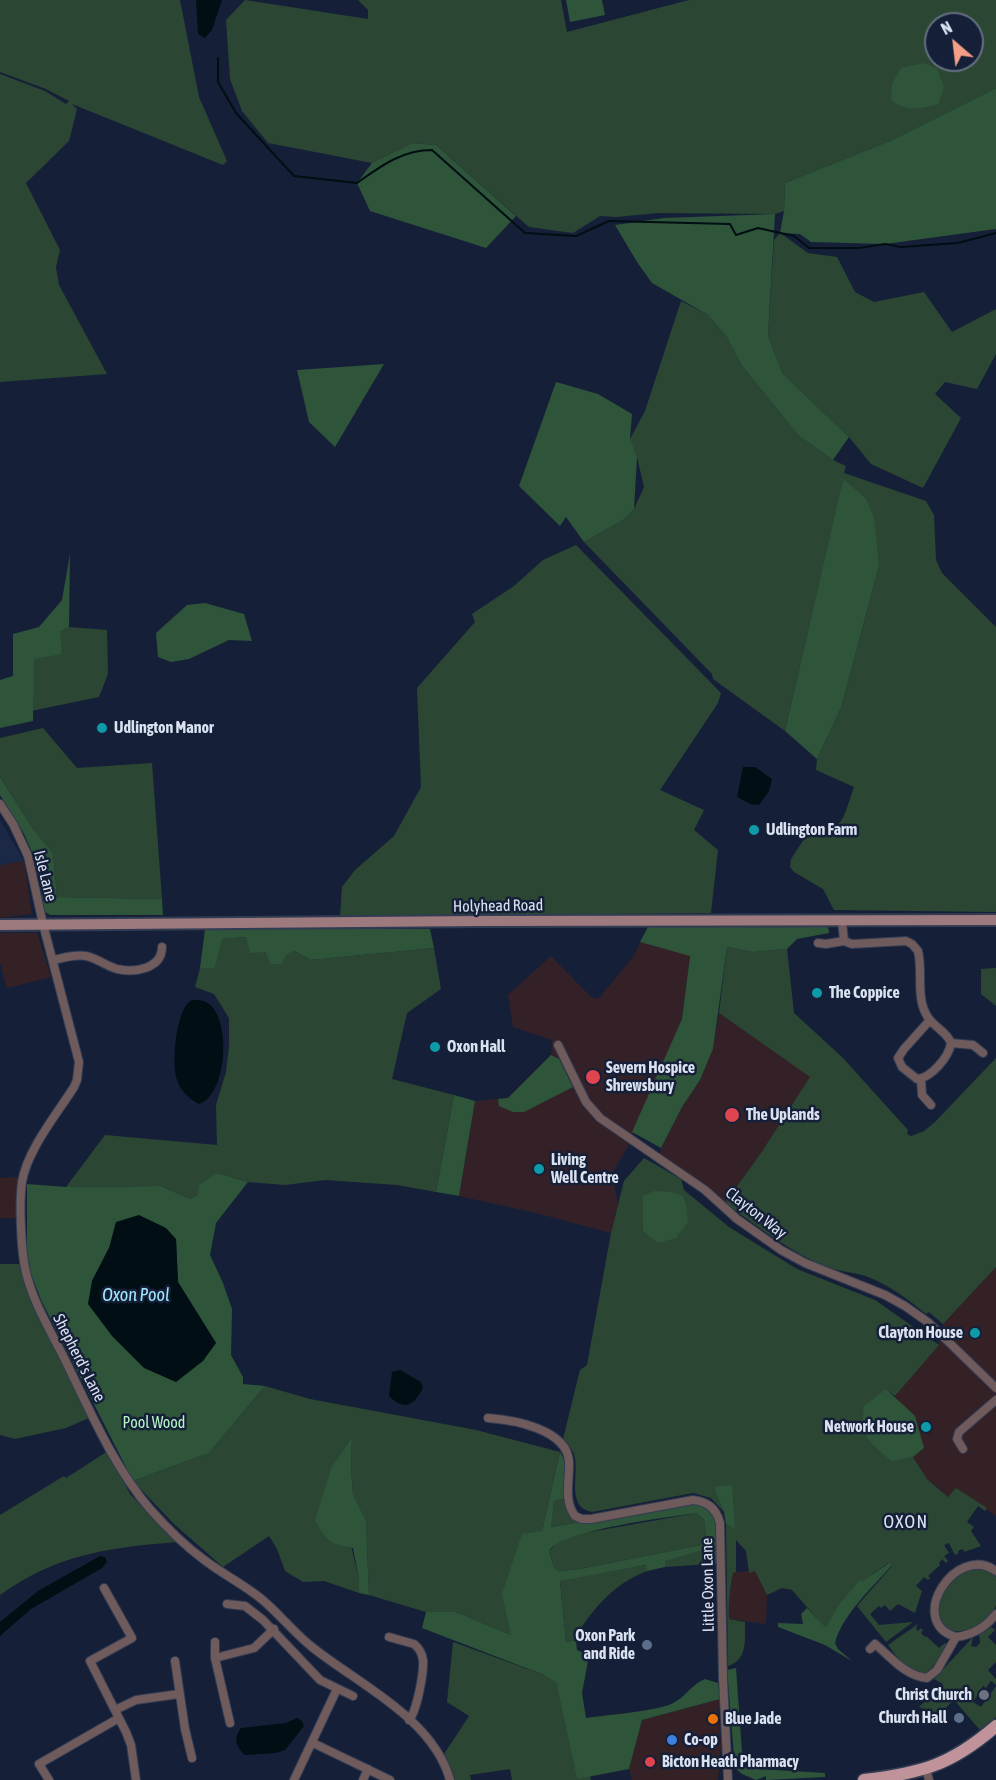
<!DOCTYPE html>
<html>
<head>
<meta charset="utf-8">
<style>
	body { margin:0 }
	#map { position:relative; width:996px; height:1780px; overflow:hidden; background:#152038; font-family:"Asap Condensed",sans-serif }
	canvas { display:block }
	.north { position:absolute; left:924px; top:12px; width:60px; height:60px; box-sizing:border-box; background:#152038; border:2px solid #646e82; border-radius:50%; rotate:332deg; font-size:16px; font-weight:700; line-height:24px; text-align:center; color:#dae2f2 }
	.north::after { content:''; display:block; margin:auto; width:21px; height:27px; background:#f49e88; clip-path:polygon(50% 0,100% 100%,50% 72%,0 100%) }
</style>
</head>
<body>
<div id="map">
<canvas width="996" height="1780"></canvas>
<div class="north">N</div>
</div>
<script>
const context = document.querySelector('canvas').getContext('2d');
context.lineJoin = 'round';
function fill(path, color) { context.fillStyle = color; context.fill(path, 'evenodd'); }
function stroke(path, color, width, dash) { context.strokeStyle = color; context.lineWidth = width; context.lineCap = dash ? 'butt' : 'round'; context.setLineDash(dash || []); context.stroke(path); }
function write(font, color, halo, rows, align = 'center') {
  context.font = font + ' "Asap Condensed",sans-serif'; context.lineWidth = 5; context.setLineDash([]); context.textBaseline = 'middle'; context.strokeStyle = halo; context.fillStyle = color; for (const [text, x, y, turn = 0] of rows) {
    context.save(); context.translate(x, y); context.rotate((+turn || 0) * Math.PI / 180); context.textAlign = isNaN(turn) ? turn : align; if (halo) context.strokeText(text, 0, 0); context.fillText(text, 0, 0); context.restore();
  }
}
const commercial = new Path2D(`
	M24,861L32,914L0,918V865Z
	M0,933H37L51,977L7,988L0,962Z
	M19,1177V1218H0V1178Z
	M996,1267V1516L956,1488L949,1497L927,1479L913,1457L924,1448L895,1396L938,1345L943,1324Z
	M755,1571L767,1595L766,1624L729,1619L728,1603L733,1572Z
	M720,1699L718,1711L721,1745L718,1780H632L629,1769L642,1720Z`);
const built = new Path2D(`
	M0,820L24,861L0,865Z`);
const medical = new Path2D(`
	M640,942L690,955L682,1019L628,1146L612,1174L618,1204L611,1233L536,1213L459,1196L475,1101L508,1098L551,1055L552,1040L513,1027L508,995L551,956L591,997L598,999L634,956Z
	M719,1013L811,1077L761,1153L725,1203L660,1155L661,1148L682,1107L700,1080L713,1049Z`);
const green = new Path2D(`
	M0,0H180L199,97L227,161L223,165L72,104L77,109L69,141L26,183L60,250L56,267L59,285L107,374L0,382V74L45,91L66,104L69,101L46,89L0,72Z
	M245,0L368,19V10L358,0H561L567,32L689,0H996V88L890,141L785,183L784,211L775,214L658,213L616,217L600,216L573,233L529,227L436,145L412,143L372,163L268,143L242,111L230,79L226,20ZM936,24H972V60H936Z
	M780,233L808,253L837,257L855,292L874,302L924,292L952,332L996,309V354L977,389L945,382L935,394L961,418L923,488L871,464L849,437L783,374L768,336L774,240Z
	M681,301L708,315L726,336L742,366L799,436L833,460L846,466L844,473L926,501L934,515L936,560L942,573L996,627V912L834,910L823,889L794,872L790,867L791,859L806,836C846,829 841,823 854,787L816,770L817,759L841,708L879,566L865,497L843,480L785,731L713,679L712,674L584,542L623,520L634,509L644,487L637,457L630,439L645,411Z
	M576,545L721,693L718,703L660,790L704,810L694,830L718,850L711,913L340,917L342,887L355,870L394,836L421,787L417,688L475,622L472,614L514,586L543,560Z
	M69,627L107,630L108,674L99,697L31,711L34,659L60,632Z
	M43,728L77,768L152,763L162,899L57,897L53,853L33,829L0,777V738Z
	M247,937L265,952L272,964H281L285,955L294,951L311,960L434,948L441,989L407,1013L392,1079L454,1095L436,1192L397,1185L325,1180L285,1185L248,1182L217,1173L198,1195L190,1199L161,1186L66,1187L105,1135L217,1145L216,1105L226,1072L229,1047V1018L214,994L195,987L200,968L215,967L221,939Z
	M727,947L753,952L787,949L794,1013L842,1057L908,1130L907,1134L911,1136L924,1131L935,1122L996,1058V1267L943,1324L929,1312L926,1314C909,1300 889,1285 868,1277C855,1272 840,1272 827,1267C790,1252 757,1226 725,1203L761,1153L810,1077L719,1013Z
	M996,968V1006L981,994V969Z
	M644,1158L681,1179L684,1190L729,1227L797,1269L875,1300L939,1345L895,1396L886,1389L892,1460L913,1457L927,1479L948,1497L956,1488L987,1508L985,1511L978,1506L967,1522L974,1527L971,1531L981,1546L964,1552L963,1549L958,1551V1554L955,1555L949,1543L944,1545L949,1553L944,1556L948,1561L946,1563L942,1559L939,1563L940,1565L928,1576L930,1578L928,1580L924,1577L916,1586L922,1591L915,1613L898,1604L890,1611L885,1605L881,1608L879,1606L870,1614L879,1625L913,1622L886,1642L857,1606L892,1566L888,1563C860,1583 843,1598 826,1629L792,1590L782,1588L767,1595L755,1571L749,1573L746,1551L736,1540V1572L733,1573C730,1588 728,1603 729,1619L745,1622C745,1639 748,1660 728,1666L726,1524L734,1528L720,1502L724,1512L711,1498L693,1493L592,1512C565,1507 580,1474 574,1454C572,1449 566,1443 563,1439L580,1370L587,1365L611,1233L624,1181Z
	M0,1264H20L35,1309L89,1418L66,1428L15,1439L0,1435Z
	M265,1386L310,1399L476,1430L560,1452L542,1531L511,1635L456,1612H426L369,1595L366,1520L353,1494L351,1468L352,1439L332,1466L359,1579V1593L324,1581L303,1582L285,1571L277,1549L269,1536L223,1567L174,1524L133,1481L209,1453Z
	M108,1451L130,1494L176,1542C108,1548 57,1554 0,1595V1515L64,1476L66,1478Z
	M564,1499C567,1511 570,1515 580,1522L550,1527L554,1501Z
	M697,1513L704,1520L706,1536L701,1545L579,1569L559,1571L554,1568L549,1551L560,1540L584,1533Z
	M707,1549L710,1564L665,1567L664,1561Z
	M647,1565V1571C615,1583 594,1607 576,1636V1640L566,1642L560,1580Z
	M981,1568L992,1572L996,1577C996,1586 996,1597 996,1605C991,1623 957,1641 942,1625C927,1610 944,1582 959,1574C966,1569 973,1569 981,1568Z
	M918,1624L916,1629L918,1631L921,1628L923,1630L921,1633L925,1637L926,1636L939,1648L945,1643L947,1644L936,1663L925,1674C908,1673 897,1657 888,1645Z
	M991,1627L995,1630L988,1637L996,1645V1662L988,1670L996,1679V1685L991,1681L986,1688L983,1686L973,1702L981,1707L996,1686V1717L980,1730L954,1700L937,1716L919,1707L943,1684L934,1679L973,1637L971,1646L976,1647L980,1643L979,1633Z
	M453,1642L544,1675L556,1683L577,1778L590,1776L591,1780H512L510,1769L470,1775L471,1780H455L444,1754L469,1716L447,1702Z`);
const forest = new Path2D(`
	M566,0H602L605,15L570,22Z
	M924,63L937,69L944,87L938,104C921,109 905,112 891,100L892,84L901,68Z
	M996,88V229L885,244L811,242L800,234L780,233L784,211L785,183L890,141Z
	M412,143L436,145L516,216L486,248L370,211L357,183L372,163Z
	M775,214L768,336L783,374L849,437L833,460L799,436L742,366L726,336L708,315L652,283L637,262L615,225L664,218Z
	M384,364L335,447L309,422L297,370Z
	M556,382L598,394L632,414L630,438L637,457L634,509L623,520L584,542L566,517L560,526L519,486Z
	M843,479L865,497L874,517L879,566L841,708L817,759L785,731Z
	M70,554L69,627L60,632L62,654L34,659L33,721L0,728V680L13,676V634L39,627L62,600Z
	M205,603L244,614L252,641L229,640L189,659L171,662L158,657L156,633L187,605Z
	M0,777L33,829L53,853L57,897L162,899L163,915H50L45,912L35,859L24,834L0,795Z
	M809,925L828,927L829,933L797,939L787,949L753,952L727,947L713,1049L700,1080L682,1107L661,1148L632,1132L682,1019L690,956L640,942L648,927Z
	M205,929H430L434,948L311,960L294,951L286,955L282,964H271L265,952L250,953L246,937L222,939L215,968H200Z
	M551,1055L559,1059L573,1087L524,1112H513L499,1106L498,1099L508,1098Z
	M454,1095L475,1101L459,1196L436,1192Z
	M217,1173L248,1182L216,1223L210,1255L223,1283L232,1309L231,1355L243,1377V1384L265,1386L209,1453L133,1481L42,1302L30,1272L27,1252V1184L66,1187L161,1186L190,1199L198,1195L199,1185ZM176,1239L178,1282L216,1343L92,1281L109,1248Z
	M654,1191L672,1192L683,1196L686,1204L688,1222L676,1238L658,1243L643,1231V1196Z
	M886,1389L915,1416L924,1448L913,1457L892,1461C870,1444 859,1435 864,1406Z
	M352,1438L351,1468L353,1494L366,1520L369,1595L359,1593V1579L353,1548C328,1543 328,1543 315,1520L332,1466Z
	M560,1452L565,1461L564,1499L554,1501L551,1527L690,1503C723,1504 717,1540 718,1564H710L707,1549L665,1561V1567L647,1571L646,1565L560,1581L566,1642L576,1640L577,1650L589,1656L582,1693L586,1718C605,1715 662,1711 675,1702C687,1695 692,1684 705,1679L718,1683L720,1699L642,1720L629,1769L577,1779L556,1683L544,1675L422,1628L426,1612H456L511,1635L502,1594L522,1534L542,1531ZM697,1513L704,1520L706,1536L701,1545L579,1569L559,1571L554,1568L549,1551C561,1530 670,1517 697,1513Z
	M732,1485L735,1529L726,1524L724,1512L714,1487Z
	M889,1563L892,1565C873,1587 842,1615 835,1643L838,1649L852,1661L825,1645L778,1627V1623L803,1624L801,1614L807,1608L826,1628L838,1606L859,1581H863Z
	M736,1668L743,1766L759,1769L825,1773V1777L766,1780V1776L756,1780L742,1774L735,1768L727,1670Z`);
const water = new Path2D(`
	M196,0H222L212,30L205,38L198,34Z
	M743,767H755L772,779L769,791L759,805L750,804L737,797Z
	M192,1000C197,1000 202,1000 206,1002C233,1016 227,1096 199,1104C189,1099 180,1090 177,1080C171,1064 176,1007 192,1000Z
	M139,1215L166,1228L176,1239L178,1282L216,1343L203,1361L176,1382L144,1368L112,1336L88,1304L92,1281L109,1248L116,1222Z
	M400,1370L421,1382L423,1388C414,1405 405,1412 389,1396L392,1372Z
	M100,1556L105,1557L107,1562L102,1568L31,1609L0,1636V1622L38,1591Z
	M297,1718L302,1721L304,1726L285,1750L275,1753L245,1755C236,1747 233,1738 241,1728L286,1723Z`);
const stream = new Path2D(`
	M218,58V82L236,113L294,176L357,183C381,166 402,150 432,150L525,233L576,236L609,221L730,224L736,235L758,228L794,236L809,248H859L885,244L901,247L958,243L996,233`);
const street = new Path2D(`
	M0,804L13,824L28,856L43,924L79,1062L77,1080L74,1087C57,1114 27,1150 22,1182C19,1203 21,1247 25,1268C32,1302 52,1333 67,1364C91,1413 114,1467 150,1509C166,1527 184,1545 203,1559C221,1573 241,1583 259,1597C278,1612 293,1632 312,1647C358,1684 433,1718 450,1780
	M844,941L852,944L906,941L912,944L918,951C923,971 916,996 926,1014C931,1026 947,1031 951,1043C949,1057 931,1078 917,1079L902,1067L898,1058L904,1049L930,1020
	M818,943L826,944L844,941L842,921
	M53,960C63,958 75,954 86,956C97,958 106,966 117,969C134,973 162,969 162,947
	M951,1043L973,1045L983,1053
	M558,1045L586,1102L600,1118L705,1190L737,1219L781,1250L805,1263L885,1295L905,1306L929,1323L996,1388
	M921,1079L922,1095L931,1105
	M488,1418C514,1420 566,1429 569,1461C570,1480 563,1500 575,1516L582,1519H591L693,1500C708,1502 716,1508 720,1523L723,1679L728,1780
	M963,1449L957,1439L959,1432L996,1400
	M996,1571C956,1542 905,1622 956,1637C972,1635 986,1627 996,1614
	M104,1588L132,1638L90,1661L126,1732L131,1745L136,1780
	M227,1604L245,1606L263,1620L320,1680L353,1696
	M389,1637L414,1644C419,1648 422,1653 423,1660C424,1672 417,1711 409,1720
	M215,1642V1658L230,1723
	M870,1649L875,1644C891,1657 905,1676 927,1678L937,1670L956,1637
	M215,1658L254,1648L274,1629
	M175,1661L185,1729L192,1758
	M115,1710L136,1700L179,1694
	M313,1743L390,1780
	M926,1769L929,1780
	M49,1780L39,1764L119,1718
	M294,1780L337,1689
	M363,1780L368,1769`);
const secondary = new Path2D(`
	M0,925L481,921L996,920`);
const primary = new Path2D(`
	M864,1780C922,1773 951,1765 996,1726`);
const markers = [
	[102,728,6,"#0f9aa8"],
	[754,830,6,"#0f9aa8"],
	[817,993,6,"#0f9aa8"],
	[435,1047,6,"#0f9aa8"],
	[593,1077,8,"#e0444e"],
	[732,1115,8,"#e0444e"],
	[539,1169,6,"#0f9aa8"],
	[975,1333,6,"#0f9aa8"],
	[926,1427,6,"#0f9aa8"],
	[647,1645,6,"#5c6f8a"],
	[984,1695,6,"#6b7280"],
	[959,1718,6,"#5c6f8a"],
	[713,1719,6,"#e8710a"],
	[672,1740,6,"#3f7fe0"],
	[650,1762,6,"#e0444e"]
];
const poiNames = [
	["Udlington Manor",114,728],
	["Udlington Farm",766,830],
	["The Coppice",829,993],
	["Oxon Hall",447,1047],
	["Severn Hospice",606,1068],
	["Shrewsbury",606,1086],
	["The Uplands",746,1115],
	["Living",551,1160],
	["Well Centre",551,1178],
	["Clayton House",963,1333,"right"],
	["Network House",914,1427,"right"],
	["Oxon Park",635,1636,"right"],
	["and Ride",635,1654,"right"],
	["Christ Church",972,1695,"right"],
	["Church Hall",947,1718,"right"],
	["Blue Jade",725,1719],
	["Co-op",684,1740],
	["Bicton Heath Pharmacy",662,1762]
];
const streetNames = [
	["Isle Lane",45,876,76],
	["Holyhead Road",498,906,-1],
	["Clayton Way",756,1213,38],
	["Shepherd's Lane",79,1358,63],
	["Little Oxon Lane",708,1585,-91]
];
const parkNames = [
	["Pool Wood",154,1423]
];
const waterNames = [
	["Oxon Pool",136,1295]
];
const neighbourhoodNames = [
	["OXON",906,1522]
];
fill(commercial, '#342126');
fill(built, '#1b2947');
fill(medical, '#342127');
fill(green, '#2b4733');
fill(forest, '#2e5439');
fill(water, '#010e13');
stroke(stream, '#010e13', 2);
stroke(street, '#313b52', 10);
stroke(secondary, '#313b52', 14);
stroke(primary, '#313b52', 15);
stroke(street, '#6f5a5c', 8);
stroke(secondary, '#9c7a7e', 10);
stroke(primary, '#bf9399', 12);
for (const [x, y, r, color] of markers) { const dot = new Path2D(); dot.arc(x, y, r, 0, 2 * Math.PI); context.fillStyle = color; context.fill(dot); stroke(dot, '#152038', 2); }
write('bold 16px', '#dae2f2', '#152038', poiNames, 'left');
write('16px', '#dae2f2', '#152038', streetNames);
write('16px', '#b4f5c4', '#152038', parkNames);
write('italic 18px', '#a2e9fd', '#152038', waterNames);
context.letterSpacing = '1.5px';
write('18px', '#dae2f2', '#152038', neighbourhoodNames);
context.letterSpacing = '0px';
</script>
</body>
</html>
